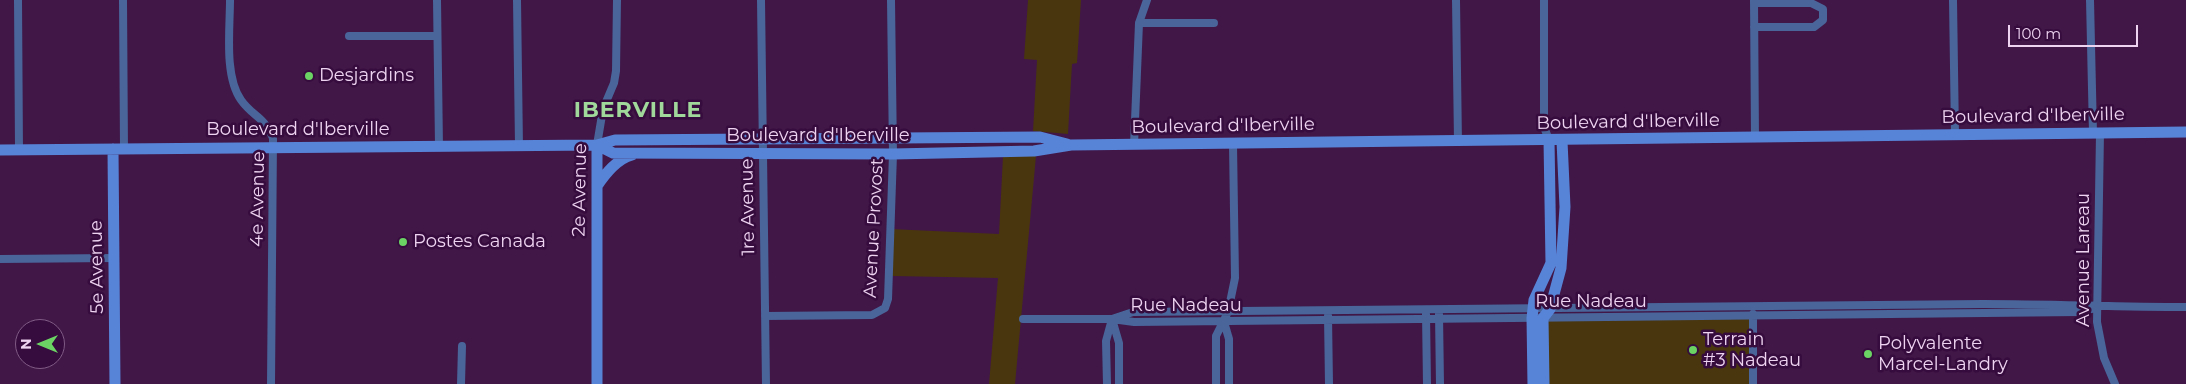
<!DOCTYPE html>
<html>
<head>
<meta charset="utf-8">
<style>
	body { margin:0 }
	#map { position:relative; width:2186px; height:384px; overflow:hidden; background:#411747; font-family:Montserrat,sans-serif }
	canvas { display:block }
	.north { position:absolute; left:15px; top:319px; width:50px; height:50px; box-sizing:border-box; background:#360b3d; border:1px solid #805b85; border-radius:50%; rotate:270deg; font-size:14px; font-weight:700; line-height:20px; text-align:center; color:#eed4f1 }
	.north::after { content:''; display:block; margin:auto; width:18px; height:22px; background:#6bd363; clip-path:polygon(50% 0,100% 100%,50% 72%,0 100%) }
	.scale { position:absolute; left:2008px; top:25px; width:130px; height:22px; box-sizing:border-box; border:2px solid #eed4f1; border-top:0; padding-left:6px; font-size:15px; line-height:18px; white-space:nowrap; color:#eed4f1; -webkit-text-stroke:4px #360b3d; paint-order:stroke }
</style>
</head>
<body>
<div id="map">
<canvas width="2186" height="384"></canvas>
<div class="north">N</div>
<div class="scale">100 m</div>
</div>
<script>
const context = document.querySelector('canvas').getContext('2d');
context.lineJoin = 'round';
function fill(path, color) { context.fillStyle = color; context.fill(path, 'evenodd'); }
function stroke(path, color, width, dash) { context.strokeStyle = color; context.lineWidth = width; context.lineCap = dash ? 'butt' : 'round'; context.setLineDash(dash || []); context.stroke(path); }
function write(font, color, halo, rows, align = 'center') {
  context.font = font + ' Montserrat,sans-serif'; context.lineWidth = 5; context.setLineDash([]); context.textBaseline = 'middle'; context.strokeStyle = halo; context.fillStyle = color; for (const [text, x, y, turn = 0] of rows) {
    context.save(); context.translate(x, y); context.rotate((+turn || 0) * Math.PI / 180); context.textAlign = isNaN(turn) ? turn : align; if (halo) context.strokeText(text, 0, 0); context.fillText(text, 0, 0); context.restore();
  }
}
const green = new Path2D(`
	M1028,0H1081L1077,63L1072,64L1068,134L1033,131L1037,60L1024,59Z
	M1003,156H1036L1015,384H989L998,278L892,276L890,229L999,234Z
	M1753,317L1752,384H1546L1543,318Z`);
const street = new Path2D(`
	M18,0L19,149
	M123,0L124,149
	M230,0C230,29 224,76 241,100C253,117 263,115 273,138L271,384
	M437,0L439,146
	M517,0L519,146
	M761,0L766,384
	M1456,0L1458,142
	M1544,0V127L1549,140
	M1754,0L1755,138
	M1953,0L1955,135
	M2090,0L2093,133
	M1754,3H1811L1823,9V20L1814,27H1754
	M1139,23H1214
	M349,36H437
	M2100,133L2097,322L2104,358L2115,384
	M597,145L603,109L614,83L616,71L617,0
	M1134,145L1139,23L1147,0
	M0,259L114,258
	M1426,314L1427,384
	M1439,314L1440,384
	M1753,314V384
	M765,316L872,315L885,308L888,299L893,154L891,0
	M1328,316L1329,384
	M1023,319H1112L1134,322L2079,312L2095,308
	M1112,319L1133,312L1983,304C2051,304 2118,307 2186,307
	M1112,319L1119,343V384
	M1224,322L1229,339V384
	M461,384L462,346
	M1107,384L1106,341L1112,319
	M1216,384V336L1228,312L1235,278L1233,144`);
const secondary = new Path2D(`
	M597,145L613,153L893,154L1034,151L1071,145L2186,132
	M597,145V384
	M113,149L115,384
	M0,150L597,145L615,140L1040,137L1067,144
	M597,186C606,173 617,159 632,155
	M1533,384L1532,318L1534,300L1551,263L1549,140
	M1544,384L1543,318L1550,309L1561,268L1565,207L1562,141`);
const markers = [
	[309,76,5,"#6bd363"],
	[403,242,5,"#6bd363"],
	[1693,350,5,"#6bd363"],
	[1868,354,5,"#6bd363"]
];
const poiNames = [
	["Desjardins",319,76],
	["Postes Canada",413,242],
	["Terrain",1703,340],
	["#3 Nadeau",1703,361],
	["Polyvalente",1878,344],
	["Marcel-Landry",1878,365]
];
const streetNames = [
	["Boulevard d'Iberville",2033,116,-1],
	["Boulevard d'Iberville",1628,122,-1],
	["Boulevard d'Iberville",1223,126,-1],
	["Boulevard d'Iberville",298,130],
	["Boulevard d'Iberville",818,136],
	["2e Avenue",580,190,-89],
	["4e Avenue",258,199,-89],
	["1re Avenue",748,207,-91],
	["Avenue Provost",874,228,-87],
	["Avenue Lareau",2084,260,-90],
	["5e Avenue",97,267,-91],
	["Rue Nadeau",1591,302],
	["Rue Nadeau",1186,306]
];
const districtNames = [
	["IBERVILLE",638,111]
];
fill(green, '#49360f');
stroke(street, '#49659a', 8);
stroke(secondary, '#5884d8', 11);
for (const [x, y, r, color] of markers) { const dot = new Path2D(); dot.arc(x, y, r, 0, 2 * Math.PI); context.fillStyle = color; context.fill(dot); stroke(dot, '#360b3d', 2); }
write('18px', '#eed4f1', '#360b3d', poiNames, 'left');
write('18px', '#eed4f1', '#360b3d', streetNames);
context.letterSpacing = '1px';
write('bold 22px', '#a0d79a', '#360b3d', districtNames);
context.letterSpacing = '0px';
</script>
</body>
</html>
